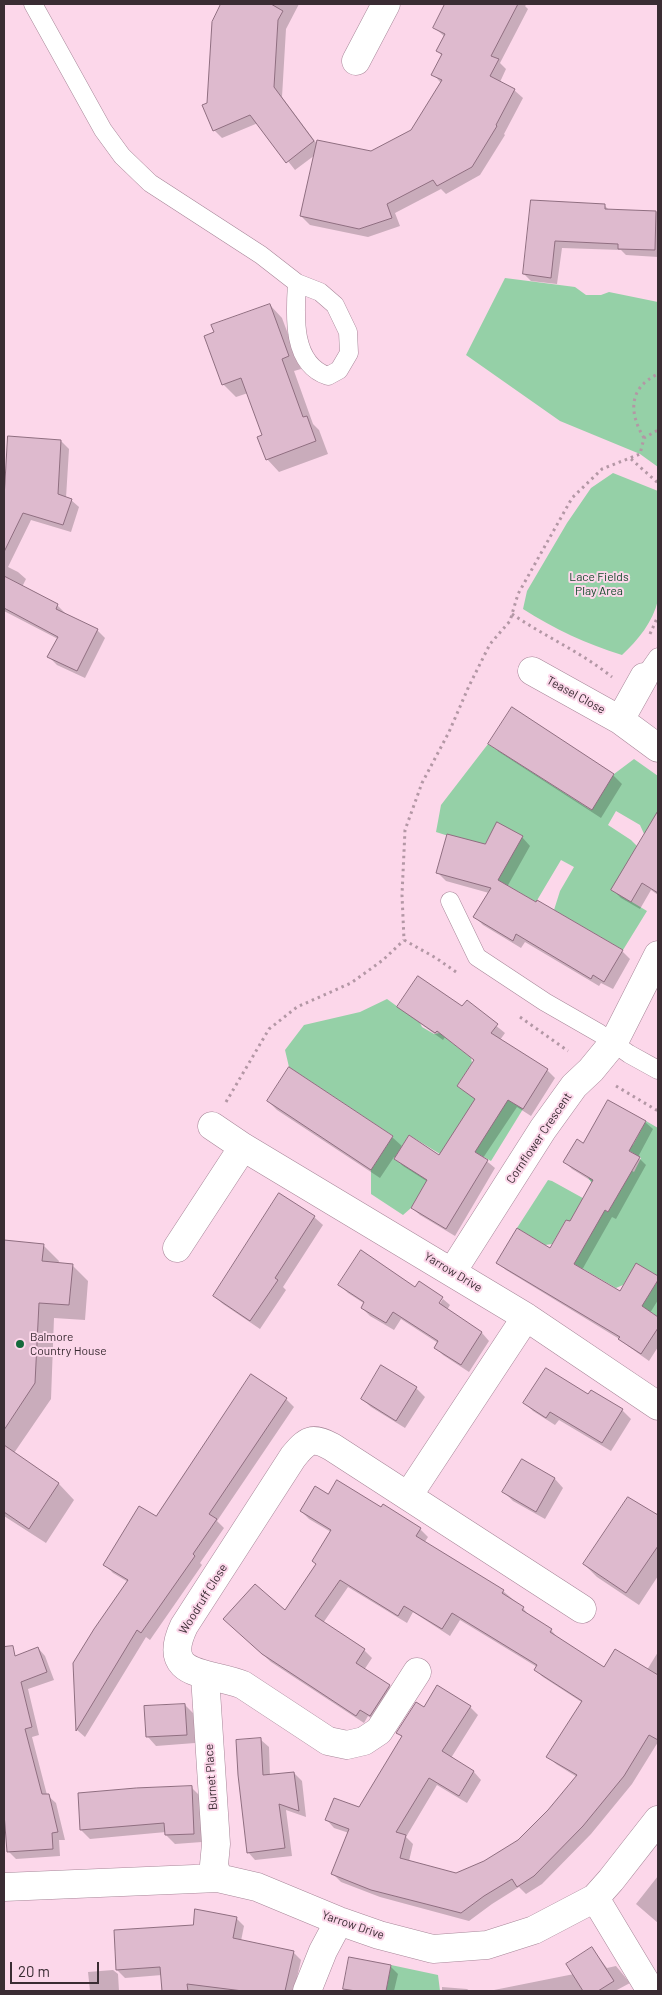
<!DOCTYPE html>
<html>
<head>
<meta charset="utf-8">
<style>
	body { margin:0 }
	#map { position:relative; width:662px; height:1995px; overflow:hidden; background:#fcd7ea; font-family:Barlow,sans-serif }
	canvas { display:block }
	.frame { position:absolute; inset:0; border:5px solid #3a2c33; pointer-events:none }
	.scale { position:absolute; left:10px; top:1962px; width:89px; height:22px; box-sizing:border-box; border:2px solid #3a2c33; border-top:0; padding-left:6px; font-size:15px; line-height:18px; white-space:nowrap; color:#3a2c33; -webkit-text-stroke:4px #fcd7ea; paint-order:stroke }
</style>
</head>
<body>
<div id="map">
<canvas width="662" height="1995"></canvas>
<div class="frame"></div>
<div class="scale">20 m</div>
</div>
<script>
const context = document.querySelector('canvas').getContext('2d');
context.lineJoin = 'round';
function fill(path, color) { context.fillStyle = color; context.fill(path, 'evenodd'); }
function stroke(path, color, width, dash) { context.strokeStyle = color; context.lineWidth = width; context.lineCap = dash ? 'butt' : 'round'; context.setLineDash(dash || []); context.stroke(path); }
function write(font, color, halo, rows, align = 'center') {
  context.font = font + ' Barlow,sans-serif'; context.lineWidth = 4; context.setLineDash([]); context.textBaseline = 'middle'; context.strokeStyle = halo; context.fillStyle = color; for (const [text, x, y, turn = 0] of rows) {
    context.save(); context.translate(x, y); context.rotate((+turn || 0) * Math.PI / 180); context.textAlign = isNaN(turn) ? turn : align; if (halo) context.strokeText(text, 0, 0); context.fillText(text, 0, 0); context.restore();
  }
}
const green = new Path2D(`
	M505,278L575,287L586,295H601L609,292L658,302V467L640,454L560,421L466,355Z
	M613,473L658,491V600C653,622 638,640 622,655C587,644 554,629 523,609L527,591L567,523L591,488Z
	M488,744L591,810L614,774L634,759L658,776V814L645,836L640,825L616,811L608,825L631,840L637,846L612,890L647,911L623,950L554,910L560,891L574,867L561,860L536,902L496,879L483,847L436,832L441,805Z
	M387,999L420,1023L422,1027L434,1034L440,1033L471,1058L472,1063L457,1086L481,1102L504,1097L523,1109L491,1161L475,1152L440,1154L409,1135L394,1159L428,1180L411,1208L403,1215L371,1194V1170L393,1136L289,1067L285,1050L304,1025L360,1012Z
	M646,1121L658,1128V1276L636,1264L623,1285L616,1288L571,1262L591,1234L566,1220L552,1244L545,1245L517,1228L548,1180L552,1181L608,1212L617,1196L591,1182L587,1176L610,1158L634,1172L641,1158L619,1144L633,1145Z
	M658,1280V1317L640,1305L646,1299Z
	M391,1965L438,1975L440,1991H386Z`);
const shadow = new Path2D(`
	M223,4H299L286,29L282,97L317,144L371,152L412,131L441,83L433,74L442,56L438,51L445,37L435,28L446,4H527L525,6L528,9L500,63L506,69L500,82L514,90L523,98L504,134L505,135L480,175L446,194L441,189L395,213L400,226L368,237L310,225L301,216L315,155L295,170L258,123L222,138L214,130L209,104L213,23Z
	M533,202L604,205L609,210L658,212V257L626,255L621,250L562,248L557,284L531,281L524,274Z
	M270,305L282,318L301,369L294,371L313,424L319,430L328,454L279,472L267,459L263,436L248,393L236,397L223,384Z
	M61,441L69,449L66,498L71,500L79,507L71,532L31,520L8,567L18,572L26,579L22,587L57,605L65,613V615L97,630L105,638L85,678L57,665L49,657L58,639L4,611V513Z
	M490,744L613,775L622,784L601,818L499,752Z
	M658,816V895L651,890L640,909L621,898L612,889Z
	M522,837L530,846L507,887L622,951L630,959L613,989L601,983L599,986L525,942L521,948L483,925L475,917L489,893L446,881L438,873L485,846Z
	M467,1002L505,1033L500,1040L547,1070L555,1078L531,1116L517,1107L483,1158L495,1168L455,1236L420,1215L412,1208L428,1182L403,1166L394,1157L380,1178L277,1110L268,1101L392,1137L403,1147L440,1156L476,1100L458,1086L475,1061L445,1037L443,1040L407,1014L399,1007L463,1008Z
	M645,1122L653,1129L638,1157L646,1165L616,1219L612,1217L582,1270L621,1292L637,1265L658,1278V1300L650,1313L658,1318V1347L649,1361L628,1346L621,1340L506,1270L498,1263L550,1249L570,1223L593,1182L572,1169L565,1162L584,1145Z
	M314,1217L323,1225L283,1287L286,1290L260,1329L223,1304L214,1296Z
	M4,1242L43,1245L59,1261L58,1264L72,1265L88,1281L85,1320L54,1318L51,1399L14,1453L59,1484L74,1500L46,1543L4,1516Z
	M340,1285L415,1289L441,1297L436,1309L443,1299L450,1305L447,1310L482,1333L489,1341L469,1372L443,1355L435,1347L438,1343L401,1319L394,1330L370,1316L362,1308L365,1304L348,1293Z
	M416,1388L425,1397L405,1428L371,1407L362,1399Z
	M588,1396L622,1410L631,1419L611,1451L559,1420L555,1425L533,1411L524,1402Z
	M286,1399L294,1407L217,1521L224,1528L200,1563L202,1565L150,1640L146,1637L85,1737L77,1730L75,1663L128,1582L113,1573L105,1565Z
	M522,1461L555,1479L563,1488L545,1519L513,1501L504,1492Z
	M328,1496L382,1508L420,1529L428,1537L424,1543L503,1591L523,1608L530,1617L551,1630L559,1639L604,1669L647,1670L658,1652V1742L632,1784L591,1834L542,1884L526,1894L519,1887L492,1904L469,1921L380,1897L341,1882L333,1874L349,1833L334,1828L327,1820L359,1809L403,1738L398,1733L424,1709L470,1707L478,1715L451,1758L474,1772L481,1780L467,1803L437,1785L406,1837L413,1844L409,1861L456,1874L485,1863L519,1841L549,1810L577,1777L556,1764L548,1756L583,1703L543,1677L535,1670L537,1667L460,1620L450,1636L413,1612L407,1623L348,1587L323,1623L364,1650L372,1658L364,1670L389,1686L397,1694L378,1723L368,1716L364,1723L271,1662L233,1627L285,1612L317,1565L331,1532L309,1519L301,1511Z
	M629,1498L658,1516V1576L639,1605L597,1577L584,1564Z
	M4,1643L10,1659L38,1648L45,1656L54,1680L28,1689L39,1735L32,1737L47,1795L56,1803L65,1840H59L60,1856L16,1859L8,1851L4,1808Z
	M185,1705L194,1714L195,1743L156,1746L148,1737L146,1707Z
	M261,1740L269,1747L270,1776L294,1773L302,1781L306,1817L286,1810L292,1856L255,1860L248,1852Z
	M191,1787L200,1796L202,1842L175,1844L166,1835V1832L90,1839L81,1830Z
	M658,1876V1923L636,1904Z
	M236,1918L244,1926L241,1941L293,1952L301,1960L294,1991H163L162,1975L125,1978L117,1970L194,1927Z
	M592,1949L607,1968L616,1966L630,1983L615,1991H489L574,1974Z
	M350,1958L390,1966L398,1974L394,1991H343Z
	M113,1970L118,1974L119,1991H90L88,1972Z
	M442,1987L467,1989L470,1991H442Z`);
const building = new Path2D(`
	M221,4H271L283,11L278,20L274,87L314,141L286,163L250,115L213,131L202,105L207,103L212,22Z
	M445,4H518L491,56L499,59L490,76L515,89L496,125L497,126L472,167L437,186L433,180L387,204L392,218L359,229L300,216L317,140L371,151L411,130L442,80L431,75L442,54L436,51L445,34L433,28Z
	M531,200L605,204V209L656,211L655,250L618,249V244L555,241L551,278L523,274Z
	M270,304L289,356L282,359L303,417L307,416L316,441L266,460L257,437L262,435L241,378L222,385L204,336L214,332L211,325Z
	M8,436L61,440L58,494L72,499L63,525L23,513L4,552V499Z
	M4,576L58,604L56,609L98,629L77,671L47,657L58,637L4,608Z
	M512,707L614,774L592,810L488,744Z
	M658,811V893L642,883L631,902L611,890Z
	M497,822L523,836L498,880L536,902L537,900L623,950L604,982L593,975L591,979L516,934L513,941L473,917L491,888L436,873L447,834L485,844Z
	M418,976L462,1006L467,1000L498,1024L491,1033L548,1069L523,1109L508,1100L475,1152L488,1160L446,1229L411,1208L427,1180L394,1159L409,1135L439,1155L475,1099L457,1086L474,1060L437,1031L435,1033L397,1007Z
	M289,1067L393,1136L371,1170L267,1101Z
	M608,1100L646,1121L629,1151L640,1157L608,1212L605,1210L574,1264L620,1291L636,1263L658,1276V1280L642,1306L658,1317V1328L641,1354L618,1339L620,1337L496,1263L517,1228L550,1248L566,1220L570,1221L593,1180L563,1162L577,1139L583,1143Z
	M279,1193L315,1216L275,1278L278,1280L250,1321L213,1296Z
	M4,1240L44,1244L42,1261L73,1264L69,1305L39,1303L35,1383L4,1430Z
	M361,1250L415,1287L419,1281L443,1297L439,1303L482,1332L461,1365L434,1348L438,1341L393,1312L386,1323L361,1308L364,1302L338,1285Z
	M381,1365L417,1387L396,1421L361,1399Z
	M546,1368L588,1394L591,1390L623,1409L602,1443L550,1412L546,1418L523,1403Z
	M251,1374L287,1398L209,1514L217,1519L193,1554L195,1556L141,1633L137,1630L76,1731L73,1663L94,1629L128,1580L103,1565L139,1506L156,1516Z
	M4,1445L59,1483L29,1529L4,1512Z
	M522,1459L555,1478L536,1512L502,1492Z
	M337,1480L381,1507L383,1504L421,1528L416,1536L504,1590L502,1593L524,1607L522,1610L552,1629L550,1632L604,1667L615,1649L658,1675V1740L649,1735L624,1776L583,1826L534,1876L517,1887L512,1879L484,1896L461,1913L371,1890L331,1874L349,1829L325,1820L334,1798L359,1807L402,1736L396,1733L416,1702L424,1707L437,1685L471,1706L442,1751L474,1771L459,1796L429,1778L396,1832L406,1835L400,1858L456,1873L484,1861L518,1840L548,1810L577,1775L546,1757L582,1701L534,1670L537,1665L452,1613L442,1629L404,1606L398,1616L340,1580L315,1616L365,1649L356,1663L390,1685L370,1716L360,1710L356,1716L262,1654L223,1619L255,1584L285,1610L316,1564L312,1561L331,1530L300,1511L315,1486L328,1494Z
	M628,1497L658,1515V1546L626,1593L583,1564Z
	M13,1646L15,1656L38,1647L47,1672L21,1682L32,1727L25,1729L42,1794H49L58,1832L52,1833L53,1849L7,1852L4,1813V1647Z
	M185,1704L187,1735L146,1737L144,1706Z
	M261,1738L263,1775L294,1772L299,1811L279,1804L285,1848L247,1853L238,1775L236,1740Z
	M192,1786L194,1834L165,1835L164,1823L80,1830L78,1793L136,1788Z
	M195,1909L237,1917L233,1938L294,1951L285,1991H243L187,1984L188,1991H162L160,1967L116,1970L114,1930L193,1925Z
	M592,1947L614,1981L598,1991H583L566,1964Z
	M349,1957L391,1965L386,1991H356L343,1989Z`);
const path = new Path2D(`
	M644,438C629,413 628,388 658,374
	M631,459L658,483
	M512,614C544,636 581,652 612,677
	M650,634L658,616
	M456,972L436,958L404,940L402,895L405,830L422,783L449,732L469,686L490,644L510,621L518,594L572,498L602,469L640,454L644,438L658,430
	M520,1017L568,1051
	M616,1086L658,1111
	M226,1102L269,1029L297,1007L351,983L383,960L404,940`);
const lane = new Path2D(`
	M33,4L103,130L122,156L150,183L261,255L297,283L320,292L335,305L348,332L349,353L339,370L328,376C291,364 295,314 297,283
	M644,677L658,657
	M450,901L477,957L545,1002L599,1033L629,1054L658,1070`);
const street = new Path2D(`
	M356,61L386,4
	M532,671L620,720L658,748
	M620,720L644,677
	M212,1126L243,1147L526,1317L658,1406
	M177,1248L243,1147
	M452,1272L543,1129L574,1086L591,1070L614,1042L658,955
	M408,1496L526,1317
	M417,1672L379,1731L364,1741L347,1745L328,1741L243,1685C210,1671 159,1679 184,1626L293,1457C307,1440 312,1436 332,1447L582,1609
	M205,1676L216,1844L214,1865L218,1878
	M4,1887L218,1878L257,1887L339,1921L379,1935L433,1949L487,1945L534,1930L595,1898L611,1880L658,1820
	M595,1898L651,1991
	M307,1991L323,1951L339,1921`);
const markers = [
	[20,1344,5,"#156a3c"]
];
const parkNames = [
	["Lace Fields",599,577],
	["Play Area",599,591]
];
const streetNames = [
	["Teasel Close",576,695,29],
	["Cornflower Crescent",539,1138,-56],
	["Yarrow Drive",453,1272,31],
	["Woodruff Close",203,1599,-58],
	["Burnet Place",211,1777,-94],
	["Yarrow Drive",353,1925,19]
];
const poiNames = [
	["Balmore",30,1337],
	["Country House",30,1351]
];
fill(green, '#95d0a7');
fill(shadow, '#0003');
fill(building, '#debace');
stroke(building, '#8f6e80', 1);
stroke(lane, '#a78698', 19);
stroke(street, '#a78698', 29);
stroke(path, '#b397a5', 3, [2.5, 4]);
stroke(lane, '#fff', 18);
stroke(street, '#fff', 28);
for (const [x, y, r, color] of markers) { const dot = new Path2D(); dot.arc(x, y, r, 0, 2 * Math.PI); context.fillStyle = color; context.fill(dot); stroke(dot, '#fcd7ea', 2); }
write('12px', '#144a2b', '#fcd7ea', parkNames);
write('12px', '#3a2c33', '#fcd7ea', streetNames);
write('12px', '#3a2c33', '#fcd7ea', poiNames, 'left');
</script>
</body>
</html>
